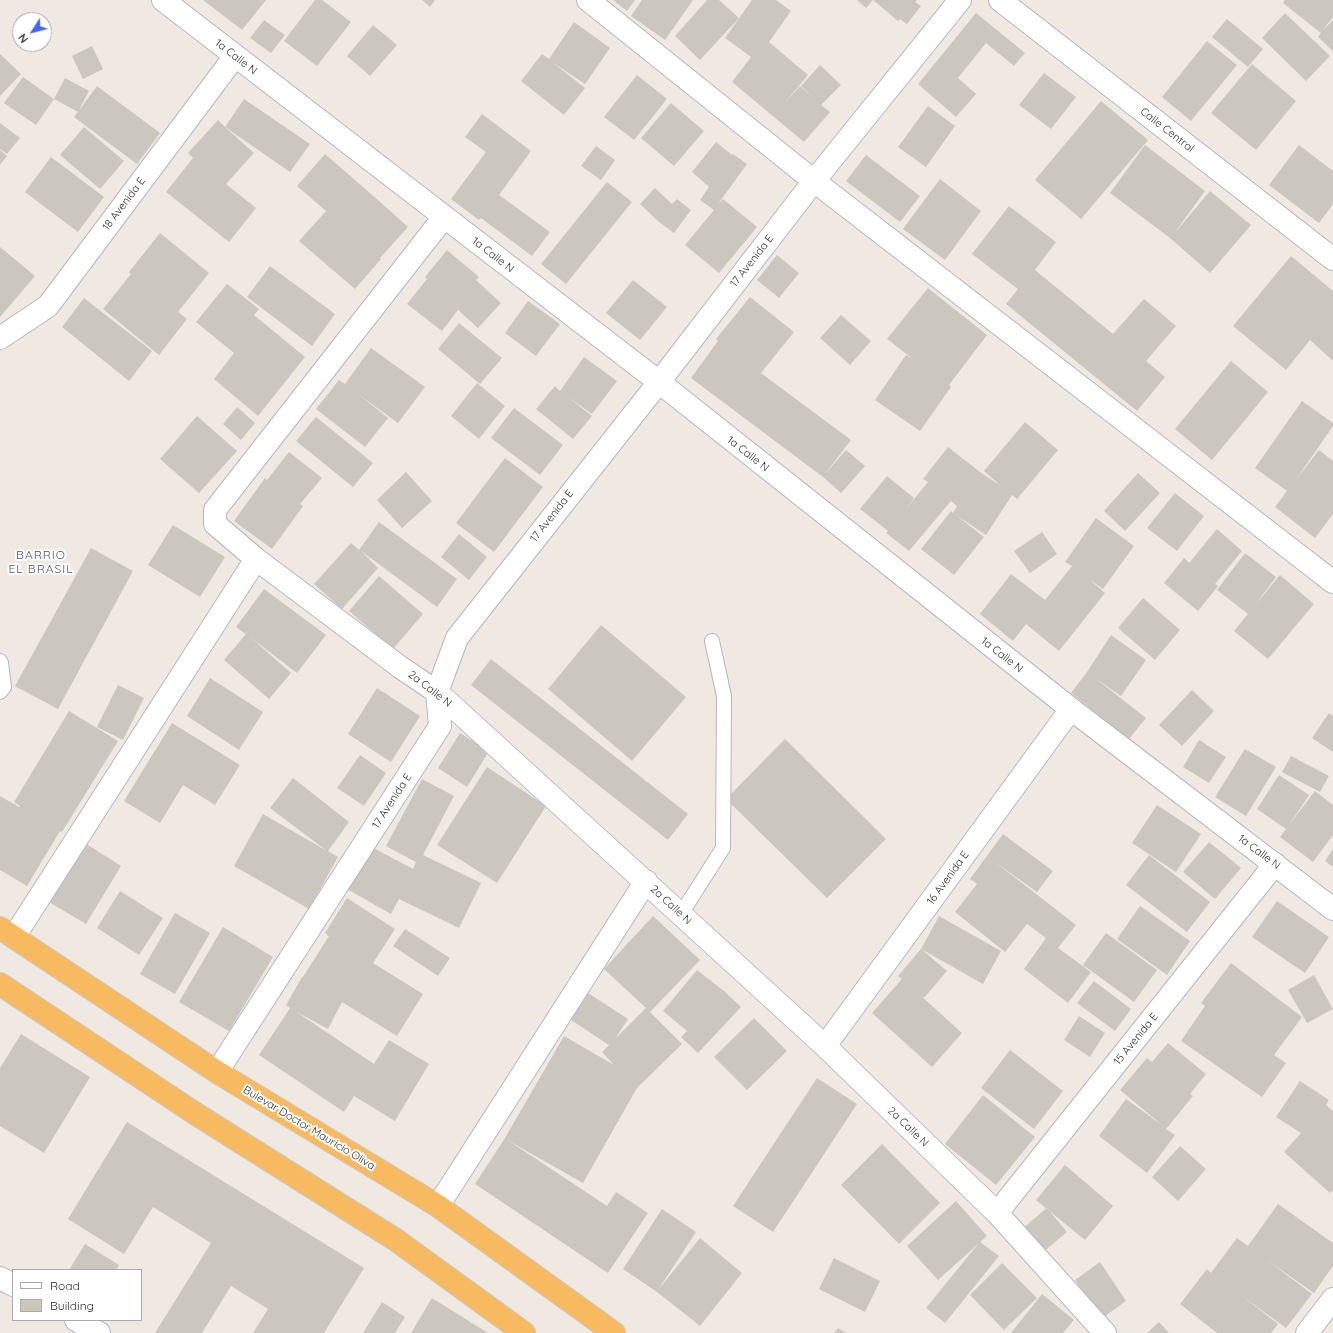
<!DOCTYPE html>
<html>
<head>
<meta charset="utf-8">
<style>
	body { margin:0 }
	#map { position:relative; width:1333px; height:1333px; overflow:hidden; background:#efe9e1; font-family:Quicksand,sans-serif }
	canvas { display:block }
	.legend { position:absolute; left:12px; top:1269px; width:130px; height:52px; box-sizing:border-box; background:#fff; border:1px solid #ababab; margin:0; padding:5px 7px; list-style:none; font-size:12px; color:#2e2e2e }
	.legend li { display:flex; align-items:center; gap:8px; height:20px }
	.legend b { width:20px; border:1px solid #ababab }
	.north { position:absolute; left:12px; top:12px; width:40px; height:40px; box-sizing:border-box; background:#fff; border:1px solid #ababab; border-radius:50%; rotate:234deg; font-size:11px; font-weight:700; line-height:16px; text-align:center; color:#2e2e2e }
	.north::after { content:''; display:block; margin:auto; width:14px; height:18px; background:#4264fb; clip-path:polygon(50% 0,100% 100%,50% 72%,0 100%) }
</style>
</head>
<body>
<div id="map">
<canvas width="1333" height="1333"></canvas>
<ul class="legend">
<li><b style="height:5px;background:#fff"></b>Road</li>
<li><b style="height:11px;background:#cbc7bf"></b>Building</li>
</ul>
<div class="north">N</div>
</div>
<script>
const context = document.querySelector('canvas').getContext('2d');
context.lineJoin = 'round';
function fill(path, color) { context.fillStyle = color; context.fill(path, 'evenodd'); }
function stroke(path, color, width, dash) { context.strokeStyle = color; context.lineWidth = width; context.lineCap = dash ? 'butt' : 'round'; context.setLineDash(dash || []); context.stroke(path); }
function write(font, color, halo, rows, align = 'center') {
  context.font = font + ' Quicksand,sans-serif'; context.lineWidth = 4; context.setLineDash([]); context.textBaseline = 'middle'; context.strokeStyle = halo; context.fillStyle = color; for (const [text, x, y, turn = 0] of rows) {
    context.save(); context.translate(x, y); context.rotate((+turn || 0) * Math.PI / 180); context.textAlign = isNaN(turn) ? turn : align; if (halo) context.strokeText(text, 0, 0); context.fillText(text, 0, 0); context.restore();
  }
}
const building = new Path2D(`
	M203,0H266L242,30Z
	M315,0H322L351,22L317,66L284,41Z
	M422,0H435L430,7Z
	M613,0H635L627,11Z
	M642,0H693L665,40L631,16Z
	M707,0H719L739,18L700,60L675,36Z
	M752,0H776L791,11L769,42L808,75L783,105L800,86L815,99L801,86L820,65L841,85L821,105L830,112L804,142L732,82L751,57L725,38Z
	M857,0H873L866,8Z
	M873,0H917L915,2L921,6L907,24L900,19L898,21Z
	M1285,0H1333V17L1323,30L1333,20V51L1318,37L1321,33L1283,3Z
	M976,13L1025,53L1014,66L986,43L958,78L976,94L956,117L918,84Z
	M1285,13L1330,56L1306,81L1262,38Z
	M1227,19L1263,49L1248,67L1212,37Z
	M264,20L285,35L271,53L250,38Z
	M574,22L610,48L585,84L552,62L585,88L564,115L521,81L542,54L549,59Z
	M373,25L397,45L370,76L347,56Z
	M1207,41L1237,65L1191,121L1162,97Z
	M92,46L103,69L83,79L72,56Z
	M0,54L21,74L0,96Z
	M1252,64L1296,101L1256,150L1211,113Z
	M1044,73L1076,97L1051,129L1019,105Z
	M637,75L667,99L634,140L604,117Z
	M23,77L54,99L36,125L4,103Z
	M65,78L89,91L78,112L54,99Z
	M97,86L160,133L137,164L74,117Z
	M244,99L310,144L290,172L225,127L254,153L226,184L256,208L229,242L166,192L193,158L188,153L218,120L225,127Z
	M1101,101L1148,140L1081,219L1035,180Z
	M671,103L704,131L674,166L641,138Z
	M928,106L955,126L926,167L898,147Z
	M482,114L531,151L499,195L550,232L532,256L481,218L479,220L451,199L486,152L465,137Z
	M0,123L20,138L7,154L0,149Z
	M84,127L124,161L100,189L60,155Z
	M716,142L732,155L733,154L747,164L718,204L723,199L757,227L719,273L685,245L714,210L700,200L709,187L692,172Z
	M1145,145L1205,191L1173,235L1210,191L1251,225L1210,273L1170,238L1110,193Z
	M1299,145L1333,171V204L1319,223L1269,185Z
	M596,146L615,160L601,180L581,166Z
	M0,150L7,156L0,165Z
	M325,154L378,200L408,227L380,258L381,259L355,289L299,241L326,211L297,186Z
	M866,155L920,196L900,222L846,181Z
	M51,157L104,197L78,232L25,192Z
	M940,179L981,211L945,260L903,229Z
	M607,182L632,202L566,284L541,264Z
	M655,188L672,204L677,199L691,210L674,233L659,222L640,204Z
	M1009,206L1056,242L1035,270L1113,334L1144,299L1176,326L1146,361L1165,377L1137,411L1006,304L1018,289L972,254Z
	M160,233L209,273L178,312L187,319L159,355L103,309L131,274L129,272Z
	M0,247L35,276L0,317Z
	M447,250L479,277L476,280L501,303L478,328L458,310L442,331L407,304L427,279L425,277Z
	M777,255L799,273L779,298L757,280Z
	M1291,256L1333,291V361L1310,340L1286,370L1233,326Z
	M270,266L335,314L312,346L247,297Z
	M633,280L667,307L640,340L606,313Z
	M227,284L259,309L254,315L305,357L258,416L214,379L234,353L196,322Z
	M928,288L987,335L949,385L951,387L920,431L875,400L906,355L913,359L887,339Z
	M750,297L794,332L761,373L851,440L825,474L846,450L865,466L841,493L823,477L691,378L718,341L716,339Z
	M84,298L152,351L129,381L62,327Z
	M528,301L560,324L536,356L505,333Z
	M841,315L871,341L850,365L820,338Z
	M459,323L502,358L480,384L438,349Z
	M371,348L425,387L398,423L358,394L388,418L365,447L316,409L339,380L345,384Z
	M584,357L617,381L592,414L568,397L592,416L573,439L536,409L555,386L560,391Z
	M1231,361L1268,392L1212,460L1175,429Z
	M477,383L505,406L479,439L451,416Z
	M1302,401L1333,423V426L1295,481L1319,450L1333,461V514L1315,538L1275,507L1287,491L1255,468Z
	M237,407L255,423L241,440L223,424Z
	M514,408L563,445L540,475L491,438Z
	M197,416L237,451L199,493L160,459Z
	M316,417L373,463L353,487L296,441Z
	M1025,422L1058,450L1017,499L1012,495L986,535L956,515L984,537L954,575L921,549L951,511L953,513L957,506L951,501L909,551L886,533L888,531L860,509L887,476L914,498L906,509L928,482L923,479L948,447L980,472L1001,486L984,471Z
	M289,452L322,478L300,504L303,506L272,549L234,521L265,478L267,480Z
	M505,458L543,487L494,552L456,523Z
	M406,472L432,501L402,528L377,500Z
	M1138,473L1160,493L1125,531L1104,511Z
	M1175,493L1204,516L1177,551L1147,528Z
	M1096,518L1134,546L1103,589L1090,580L1105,593L1059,651L1026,624L1013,641L980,614L1011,574L1045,600L1072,566L1065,562Z
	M379,522L457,579L437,607L361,551L378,568L342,609L314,584L351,543L359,550Z
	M173,525L225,557L200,597L148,565Z
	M1217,529L1242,551L1215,584L1218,586L1198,611L1164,583L1184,558L1189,563Z
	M1042,532L1057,554L1030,573L1014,551Z
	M459,534L487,557L469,580L441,557Z
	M91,548L133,571L58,709L15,686Z
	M1245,553L1276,577L1254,606L1280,575L1314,604L1268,659L1234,631L1248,614L1217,590Z
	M379,576L423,614L393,649L349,611Z
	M264,589L326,635L297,673L250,637L291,673L269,699L224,660L246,634L236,627Z
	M1143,598L1180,630L1155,660L1118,628Z
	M601,625L686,697L632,761L548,689Z
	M1111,635L1146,660L1121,696L1095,678L1146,718L1129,739L1071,693L1087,672Z
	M491,659L688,814L668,840L471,685Z
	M210,678L263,712L239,750L187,716Z
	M118,685L144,698L123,740L97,727Z
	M377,688L420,716L391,762L348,734Z
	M1192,690L1214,711L1182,746L1159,725Z
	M69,711L118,741L62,832L60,831L27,886L0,870V796L19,807L20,806L14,802Z
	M1329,713L1333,716V752L1312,738Z
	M172,723L240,765L215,805L183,785L160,823L124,801Z
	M460,733L489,751L467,787L438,768Z
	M785,739L886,839L827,898L726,799Z
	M1199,740L1226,757L1209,783L1183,767Z
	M1245,749L1276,767L1246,816L1215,797Z
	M360,755L386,773L364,806L337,788Z
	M1291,756L1329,776L1320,792L1282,772Z
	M487,767L546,806L497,883L437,845Z
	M1279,775L1309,795L1289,825L1315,791L1333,805V835L1313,862L1280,837L1286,829L1257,809Z
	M293,778L349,822L328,851L338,857L309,909L234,866L263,814L327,851L270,808Z
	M422,779L454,796L423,855L481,883L459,928L399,899L391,914L347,889L370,846L413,869L416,862L386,846Z
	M1157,805L1201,834L1176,872L1132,843Z
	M1003,834L1053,871L1037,892L995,862L1076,925L1058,948L1091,972L1068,1003L1024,969L1046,938L1027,924L1005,952L955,912L977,884L970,879Z
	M1209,842L1241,868L1215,899L1183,872Z
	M85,843L121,866L86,924L49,902Z
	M1333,849V867L1325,861Z
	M1149,855L1210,902L1187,932L1126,885Z
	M120,891L163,918L139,955L97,928Z
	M347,898L395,929L373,963L423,994L397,1036L342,1002L328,1029L295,1011L374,1064L389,1040L429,1064L395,1121L354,1096L344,1112L259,1055L290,1008L286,1005L302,977H303L329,936L325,933Z
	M1277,901L1329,937L1305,973L1252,937Z
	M1140,906L1190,941L1167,975L1117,939Z
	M175,913L210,933L175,994L140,974Z
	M653,916L700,960L650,1012L682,1044L637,1088L583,1183L509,1141L607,1206L616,1192L648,1213L608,1273L475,1184L505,1138L564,1036L614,1065L602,1052L609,1045L571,1020L588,993L628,1019L615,1039L646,1008L604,969Z
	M939,916L1001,951L983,984L921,949Z
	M223,927L273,957L229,1031L179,1002Z
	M405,929L450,958L438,976L393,946Z
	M1106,933L1157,970L1134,1002L1083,965Z
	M921,949L947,971L924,998L920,995L962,1033L932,1067L872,1013L902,979L898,976Z
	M1231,963L1302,1017L1274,1055L1286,1063L1262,1097L1181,1041L1205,1006L1201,1003Z
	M697,970L724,991L741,1007L698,1053L681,1037L687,1031L663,1011Z
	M1314,975L1333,1009L1307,1023L1288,990Z
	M1094,981L1131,1009L1115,1031L1077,1003Z
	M1079,1016L1105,1033L1090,1057L1064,1040Z
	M754,1018L787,1051L747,1090L714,1057Z
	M21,1034L90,1077L44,1153L0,1126V1068Z
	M1168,1043L1206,1074L1190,1094L1193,1096L1166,1129L1175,1135L1147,1173L1099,1136L1126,1099L1162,1125L1120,1090L1147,1058L1152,1062Z
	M1010,1050L1063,1091L1034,1129L981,1088Z
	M817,1078L857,1104L773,1232L733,1206Z
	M1300,1081L1329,1100L1326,1105L1333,1111V1190L1330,1193L1284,1152L1301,1133L1276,1117Z
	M983,1095L1035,1137L996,1185L945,1144Z
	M127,1122L364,1268L324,1333H253L268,1309L231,1286L202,1333H155L211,1243L153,1207L124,1254L68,1219Z
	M882,1144L940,1203L899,1244L841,1185Z
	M1180,1146L1206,1169L1178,1201L1152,1177Z
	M1065,1165L1113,1206L1085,1240L1036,1200Z
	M956,1201L987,1236L980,1242L999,1256L945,1323L926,1308L978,1244L938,1280L907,1246Z
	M1278,1204L1333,1243V1266L1314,1293L1267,1260L1312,1294L1286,1328L1241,1295L1278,1324L1271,1333H1217L1180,1304L1207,1269L1211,1273L1237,1238L1248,1246Z
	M1047,1208L1067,1232L1042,1253L1022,1229Z
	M662,1209L696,1232L658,1290L700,1238L742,1273L700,1326L657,1292L623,1269Z
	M85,1244L119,1265L116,1270H69Z
	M834,1258L880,1281L865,1312L819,1289Z
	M1100,1262L1126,1301L1101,1319L1075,1280Z
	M1002,1263L1037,1298L1004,1330L970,1295Z
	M1042,1294L1074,1320L1063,1333H1011Z
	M432,1298L488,1333H411Z
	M382,1302L405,1317L395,1333H363Z
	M1159,1322L1169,1333H1147Z
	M838,1328L846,1333H834Z`);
const service = new Path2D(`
	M0,661L1,663L4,687L0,692
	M681,914L723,848L724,696L712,641`);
const minor = new Path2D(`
	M163,0L659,382L1071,709L1333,909
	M588,0L814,181L1333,582
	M1000,0L1333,259
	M444,217L215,510V524L256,559L400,667L437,692L825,1046L997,1213L1105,1333
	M0,338L48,306L235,56
	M14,937L256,559
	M825,1046L1071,709
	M217,1072L440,726L437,692L457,638L659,382L814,181L960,0
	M438,1206L646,881
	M997,1213L1275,864
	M0,1278L13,1285
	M76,1320L99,1333
	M1307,1333L1333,1299`);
const trunk = new Path2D(`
	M0,928L217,1072L438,1206L614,1333
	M0,984L196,1114L396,1240L524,1333`);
const streetNames = [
	["1a Calle N",236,57,38],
	["Calle Central",1167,130,38],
	["18 Avenida E",124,204,-53],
	["1a Calle N",493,255,38],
	["17 Avenida E",752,261,-52],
	["1a Calle N",748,454,38],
	["17 Avenida E",552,516,-52],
	["1a Calle N",1002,655,38],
	["2a Calle N",430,689,38],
	["17 Avenida E",392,801,-57],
	["1a Calle N",1259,852,37],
	["16 Avenida E",948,878,-54],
	["2a Calle N",671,905,43],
	["15 Avenida E",1136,1039,-51],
	["2a Calle N",908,1127,44],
	["Bulevar Doctor Mauricio Oliva",309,1128,31]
];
const neighbourhoodNames = [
	["BARRIO",41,555],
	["EL BRASIL",41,569]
];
fill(building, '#cbc7bf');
stroke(service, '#b4b7c1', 16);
stroke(minor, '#b4b7c1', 24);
stroke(trunk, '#c9c9c9', 24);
stroke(service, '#fff', 14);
stroke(minor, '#fff', 22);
stroke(trunk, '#f8ba60', 22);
write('11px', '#2e2e2e', '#fff', streetNames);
context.letterSpacing = '1px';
write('12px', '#4d5680', '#fff', neighbourhoodNames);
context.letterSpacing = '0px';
</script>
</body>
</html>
